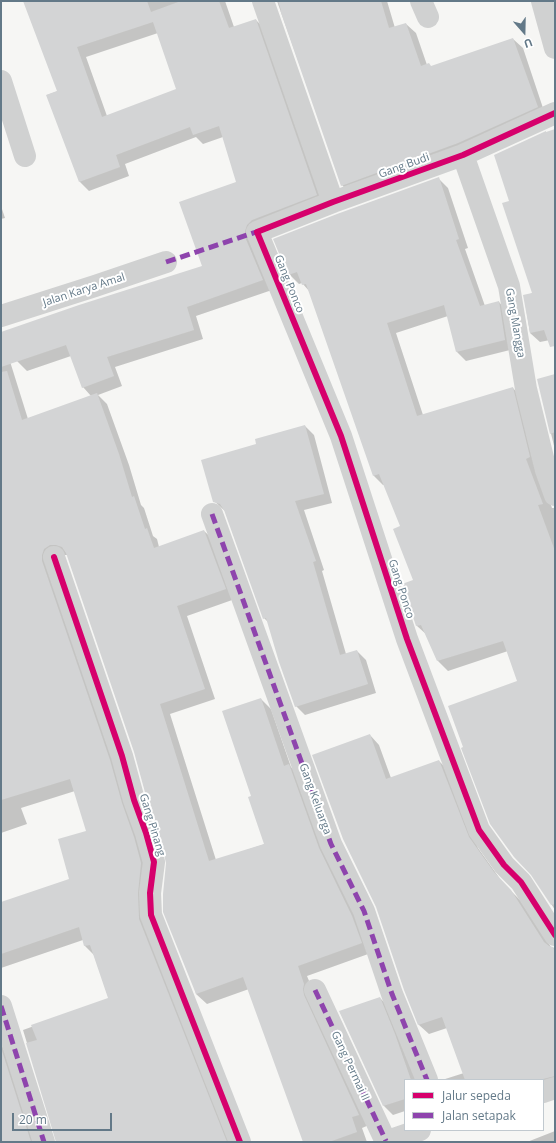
<!DOCTYPE html>
<html>
<head>
<meta charset="utf-8">
<style>
	body { margin:0 }
	#map { position:relative; width:556px; height:1143px; overflow:hidden; background:#f6f6f4; font-family:"Open Sans",sans-serif }
	canvas { display:block }
	.frame { position:absolute; inset:0; border:2px solid #637988; pointer-events:none }
	.legend { position:absolute; left:404px; top:1079px; width:140px; height:52px; box-sizing:border-box; background:#fff; border:1px solid #c1c9cf; margin:0; padding:5px 7px; list-style:none; font-size:12px; color:#637988 }
	.legend li { display:flex; align-items:center; gap:8px; height:20px }
	.legend b { width:20px; border:1px solid #c1c9cf }
	.north { position:absolute; left:504px; top:12px; width:40px; height:40px; -webkit-text-stroke:3px #fff; paint-order:stroke; rotate:160deg; font-size:11px; font-weight:700; line-height:16px; text-align:center; color:#637988 }
	.north::after { content:''; display:block; margin:auto; width:14px; height:18px; background:#637988; clip-path:polygon(50% 0,100% 100%,50% 72%,0 100%) }
	.scale { position:absolute; left:12px; top:1113px; width:100px; height:18px; box-sizing:border-box; border:2px solid #637988; border-top:0; padding-left:5px; font-size:12px; line-height:14px; white-space:nowrap; color:#637988; -webkit-text-stroke:3px #fff; paint-order:stroke }
</style>
</head>
<body>
<div id="map">
<canvas width="556" height="1143"></canvas>
<div class="frame"></div>
<ul class="legend">
<li><b style="height:5px;background:#d6006c"></b>Jalur sepeda</li>
<li><b style="height:5px;background:#8e44ad"></b>Jalan setapak</li>
</ul>
<div class="north">U</div>
<div class="scale">20 m</div>
</div>
<script>
const context = document.querySelector('canvas').getContext('2d');
context.lineJoin = 'round';
function fill(path, color) { context.fillStyle = color; context.fill(path, 'evenodd'); }
function stroke(path, color, width, dash) { context.strokeStyle = color; context.lineWidth = width; context.lineCap = dash ? 'butt' : 'round'; context.setLineDash(dash || []); context.stroke(path); }
function write(font, color, halo, rows, align = 'center') {
  context.font = font + ' "Open Sans",sans-serif'; context.lineWidth = 4; context.setLineDash([]); context.textBaseline = 'middle'; context.strokeStyle = halo; context.fillStyle = color; for (const [text, x, y, turn = 0] of rows) {
    context.save(); context.translate(x, y); context.rotate((+turn || 0) * Math.PI / 180); context.textAlign = isNaN(turn) ? turn : align; if (halo) context.strokeText(text, 0, 0); context.fillText(text, 0, 0); context.restore();
  }
}
const shadow = new Path2D(`
	M24,1H225L234,27L256,20L265,29L326,204L262,230L272,290L196,316L203,339L115,367L122,386L98,395L107,404L129,465L141,505L144,508L153,536L157,539L159,547L204,531L215,541L235,599L187,616L215,699L170,714L216,860L265,844L252,797L261,699L271,709L291,767L299,775L371,953L307,976L369,1125L362,1128L367,1142H304L249,989L207,1004L196,994L167,859L135,752L68,555H60L144,848L147,904L232,1142H57L23,1030L109,999L94,955L85,946L83,940L1,968V903L70,880L87,831L75,791L21,808L27,824L1,833V347L8,355L28,419L91,396L83,387L71,356L27,371L17,361L203,266L237,183L223,137L203,144L196,137L125,164L129,176L89,191L80,182L47,95L58,91ZM158,33L178,89L107,116L86,57Z
	M277,1H387L395,28L406,24L416,33L427,65L432,67L513,39L523,48L546,117L351,195L342,185Z
	M555,130V339L540,342L530,333L524,296L533,293L510,201Z
	M438,178L448,188L468,248L465,249L485,306L499,302L508,312L514,349L466,361L457,352L448,316L396,333L423,415L513,388L522,398L544,485L552,508H555V910L532,874L518,681L508,651L448,671L438,661L427,635L417,626L415,581L401,526L385,485H383L374,476L310,292L302,283L299,284L289,274Z
	M1,206L5,218L1,219Z
	M555,375V450L538,380Z
	M305,426L314,435L332,503L304,510L324,570L322,571L346,654L357,651L366,660L376,693L305,715L296,706L269,623L264,618L225,511L214,501L257,444Z
	M370,735L379,745L391,778L439,761L449,771L478,848L503,883L521,901L551,947L555,948V1088L543,1090V1080H442L464,1073L447,1028L429,1034L419,1025L405,989Z
	M380,998L389,1007L416,1080H405V1111L393,1115L384,1106L340,1012Z
	M1,1042L37,1142H1Z
	M555,1131V1142H527Z`);
const building = new Path2D(`
	M23,1H147L151,12L181,1H219L229,28L256,19L317,195L252,220L247,225L245,231V237L263,280L187,307L194,330L107,357L114,376L82,388L66,345L1,367V332L79,305L202,266L179,202L236,182L219,126L193,135L190,127L116,155L120,167L79,182L46,95L57,91ZM153,22L176,89L102,117L77,47Z
	M278,1H381L389,28L406,23L421,66L429,63L431,66L513,38L538,107L458,143L341,186L280,10H281Z
	M555,129V346L550,347L544,330L530,333L523,295L532,293L502,203L509,201L494,155L546,131V132Z
	M439,177L459,239L456,240L480,306L499,301L505,340L456,352L444,305L387,323L417,416L513,387L530,457L526,459L543,504L538,505L555,551V904L551,905L531,875L514,857L490,824L461,748L463,747L448,706L517,681L503,641L437,661L421,625L416,626L402,584L413,580L393,529L400,526L379,474L373,476L306,284L302,285L297,272L288,275L273,239L337,214Z
	M7,371L22,420L97,393L119,454L132,497L134,496L145,529L147,528L154,548L204,530L226,589L177,606L205,689L160,704L209,861L264,844L248,797L251,796L222,711L261,698L284,766L289,764L319,848L352,916L362,943L298,966L304,984L303,989L304,995L359,1115L352,1117L357,1132L329,1142H303L243,977L196,994L163,912V894L166,863L158,830L146,796L134,752L66,553L62,547L56,545H50L44,549L42,555V561L110,760L122,803L134,837L141,863L138,893L139,919L227,1142H56L26,1043L37,1040L31,1025L108,998L90,945L84,946L79,927L1,954V902L69,879L58,839L86,831L70,779L1,800V372Z
	M555,374V432L550,434L537,379Z
	M305,425L324,494L295,501L316,561L313,562L340,655L357,650L368,684L295,707L279,662L266,618L263,619L224,510L220,504L213,502L201,460L256,444L255,439Z
	M370,734L386,779L439,760L469,837L494,872L511,890L544,942L549,946L553,947L555,952V1076L539,1080H465L442,1017L418,1025L404,990L376,907L343,839L312,755Z
	M380,997L395,1034L411,1080H405V1099L383,1106L339,1011Z
	M2,1051L31,1142H1V1052Z`);
const street = new Path2D(`
	M263,1L333,202
	M421,1L428,17
	M542,1L555,48
	M1,81L25,156
	M555,113L463,155L333,202L257,232L341,436L407,639L479,830L504,865L521,882L555,935
	M463,155L509,286L526,389L546,470L555,495
	M1,316L95,286L166,262
	M212,514L331,844L364,911L392,994L427,1080
	M54,557L122,756L134,800L146,833L154,862L150,893L151,915L240,1142
	M315,990L386,1142
	M1,1006L44,1142
	M543,1092L555,1088
	M385,1142L420,1130`);
const quiet = new Path2D(`
	M166,262L259,231
	M212,514L331,844L364,911L392,994L427,1080
	M315,990L386,1141
	M1,1006L44,1142`);
const cycleway = new Path2D(`
	M555,113L463,155L333,202L257,232L341,436L407,639L479,830L504,865L521,882L555,935
	M54,557L122,756L134,800L146,833L154,862L150,893L151,915L240,1142`);
const streetNames = [
	["Gang Budi",404,166,-20],
	["Gang Ponco",289,284,68],
	["Jalan Karya Amal",84,290,-18],
	["Gang Mangga",515,323,80],
	["Gang Ponco",401,589,72],
	["Gang Keluarga",315,799,70],
	["Gang Pinang",152,825,73],
	["Gang Permai II",350,1066,65]
];
fill(shadow, '#0003');
fill(building, '#d3d4d5');
stroke(street, '#d0d1d1', 22);
stroke(quiet, '#8e44ad', 5, [10, 5]);
stroke(cycleway, '#d6006c', 6);
write('11px', '#637988', '#fff', streetNames);
</script>
</body>
</html>
